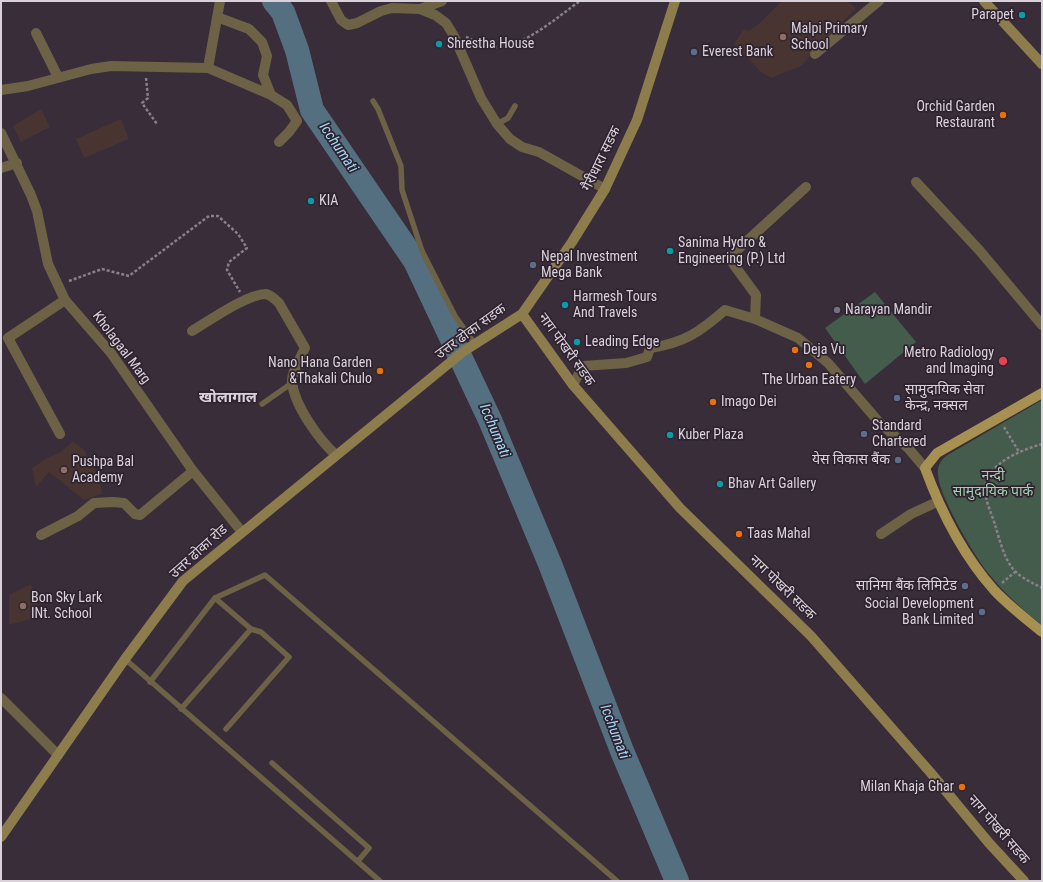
<!DOCTYPE html>
<html>
<head>
<meta charset="utf-8">
<style>
	body { margin:0 }
	#map { position:relative; width:1043px; height:882px; overflow:hidden; background:#392d3a; font-family:"Roboto Condensed",sans-serif }
	canvas { display:block }
	.frame { position:absolute; inset:0; border:2px solid #dad2da; pointer-events:none }
</style>
</head>
<body>
<div id="map">
<canvas width="1043" height="882"></canvas>
<div class="frame"></div>
</div>
<script>
const context = document.querySelector('canvas').getContext('2d');
context.lineJoin = 'round';
function fill(path, color) { context.fillStyle = color; context.fill(path, 'evenodd'); }
function stroke(path, color, width, dash) { context.strokeStyle = color; context.lineWidth = width; context.lineCap = dash ? 'butt' : 'round'; context.setLineDash(dash || []); context.stroke(path); }
function write(font, color, halo, rows, align = 'center') {
  context.font = font + ' "Roboto Condensed","Noto Sans Devanagari",sans-serif'; context.lineWidth = 3.5; context.setLineDash([]); context.textBaseline = 'middle'; context.strokeStyle = halo; context.fillStyle = color; for (const [text, x, y, turn = 0] of rows) {
    context.save(); context.translate(x, y); context.rotate((+turn || 0) * Math.PI / 180); context.textAlign = isNaN(turn) ? turn : align; if (halo) context.strokeText(text, 0, 0); context.fillText(text, 0, 0); context.restore();
  }
}
const education = new Path2D(`
	M782,1H847L856,8L801,66L771,78L761,72L734,44L744,29L749,31L760,23Z
	M41,109L50,127L21,142L13,126Z
	M121,119L129,139L84,158L76,139Z
	M73,441L84,450L100,479L102,494L84,500L49,472L36,487L32,468L47,458L61,452Z
	M31,584L41,616L9,625V595Z`);
const green = new Path2D(`
	M875,292L916,342L865,384L825,328Z
	M1042,400V625C1023,610 1004,593 989,574C975,557 939,496 938,475C937,467 940,461 946,456Z`);
const river = new Path2D(`
	M274,1L283,12L297,50L312,110L415,261L490,420L550,564L622,751L677,881`);
const path = new Path2D(`
	M466,37C473,40 481,45 489,47C519,52 557,17 580,1
	M146,78L148,98L142,103L157,124
	M69,281L102,269L129,276L209,216H218L238,234L247,248L229,262L227,270L240,292
	M1004,427L1019,452
	M1042,444C1022,450 986,463 985,489C985,501 992,514 995,525C1000,540 1004,561 1016,572C1023,579 1033,583 1042,588
	M1002,583L1015,572`);
const lane = new Path2D(`
	M373,101L378,109L401,166L402,190L422,251L455,316L475,344
	M497,124L508,118L515,106
	M262,404L292,383
	M125,659L380,881
	M150,682L215,598L265,575L617,881
	M181,709L251,629L215,598
	M226,729L289,657L261,632L251,629
	M272,763L369,848L358,861`);
const street = new Path2D(`
	M331,1L341,20L348,25L357,23L381,11L392,8L420,9L435,15L446,23L454,36L481,98L497,124L510,139L522,147L539,152L605,189
	M420,9L442,1
	M217,17L249,29L262,42L267,56L263,75L271,95
	M36,33L58,77
	M815,54L879,1
	M208,68L220,1
	M1,90L28,86L91,69L111,66L208,68L271,95L287,105L297,121L289,132L279,142
	M1,133L31,195L37,211L48,264L65,300L111,353L193,471L242,532
	M1,168L17,163
	M916,182L980,251L1042,325
	M755,319L756,295L734,265L731,259L736,251L806,187
	M192,331C209,321 247,294 266,294C271,295 275,299 279,303L305,348C300,359 291,372 292,383C295,406 319,440 336,455
	M573,385L583,366L626,363L647,357L650,348C684,343 700,332 725,310L755,319L798,338L828,363L878,421L908,448L925,468
	M60,434L8,338L65,300
	M881,534L911,514L937,502
	M41,535L78,516L94,503L113,502L124,503L135,514L140,515L193,471
	M1,698L58,755`);
const secondary = new Path2D(`
	M984,1L1042,64
	M522,314L573,385L680,508L811,636L930,772L989,843L1024,881
	M1,837L125,659L183,581L464,351L522,314L572,242L605,189L637,120L675,1`);
const primary = new Path2D(`
	M1042,393L937,453L925,468C941,512 963,555 994,590C1008,605 1025,618 1042,632`);
const markers = [
	[1022,15,4,"#0f9aa8"],
	[783,37,4,"#8d6e63"],
	[439,44,4,"#0f9aa8"],
	[694,52,4,"#5c6f8a"],
	[1003,115,4,"#e8710a"],
	[311,201,4,"#0f9aa8"],
	[670,251,4,"#0f9aa8"],
	[533,265,4,"#5c6f8a"],
	[565,305,4,"#0f9aa8"],
	[837,310,4,"#6b7280"],
	[577,342,4,"#0f9aa8"],
	[795,350,4,"#e8710a"],
	[1003,361,5,"#e0444e"],
	[809,365,4,"#e8710a"],
	[380,371,4,"#e8710a"],
	[897,398,4,"#5c6f8a"],
	[713,402,4,"#e8710a"],
	[864,434,4,"#5c6f8a"],
	[670,435,4,"#0f9aa8"],
	[898,460,4,"#5c6f8a"],
	[64,470,4,"#8d6e63"],
	[720,484,4,"#0f9aa8"],
	[739,534,4,"#e8710a"],
	[965,586,4,"#5c6f8a"],
	[23,606,4,"#8d6e63"],
	[982,612,4,"#5c6f8a"],
	[962,787,4,"#e8710a"]
];
const poiNames = [
	["Parapet",1014,15,"right"],
	["Malpi Primary",791,29],
	["School",791,45],
	["Shrestha House",447,44],
	["Everest Bank",702,52],
	["Orchid Garden",995,107,"right"],
	["Restaurant",995,123,"right"],
	["KIA",319,201],
	["Sanima Hydro &",678,243],
	["Engineering (P.) Ltd",678,259],
	["Nepal Investment",541,257],
	["Mega Bank",541,273],
	["Harmesh Tours",573,297],
	["And Travels",573,313],
	["Narayan Mandir",845,310],
	["Leading Edge",585,342],
	["Deja Vu",803,350],
	["Metro Radiology",994,353,"right"],
	["and Imaging",994,369,"right"],
	["Nano Hana Garden",372,363,"right"],
	["&Thakali Chulo",372,379,"right"],
	["The Urban Eatery",809,380,"center"],
	["सामुदायिक सेवा",905,390],
	["केन्द्र, नक्सल",905,406],
	["Imago Dei",721,402],
	["Standard",872,426],
	["Chartered",872,442],
	["Kuber Plaza",678,435],
	["येस विकास बैंक",890,460,"right"],
	["Pushpa Bal",72,462],
	["Academy",72,478],
	["Bhav Art Gallery",728,484],
	["Taas Mahal",747,534],
	["सानिमा बैंक लिमिटेड",957,586,"right"],
	["Bon Sky Lark",31,598],
	["INt. School",31,614],
	["Social Development",974,604,"right"],
	["Bank Limited",974,620,"right"],
	["Milan Khaja Ghar",954,787,"right"]
];
const streetNames = [
	["गैरीधारा सडक",602,159,-64],
	["उत्तर ढोका सडक",471,332,-36],
	["Kholagaal Marg",121,348,53],
	["नाग पोखरी सडक",566,350,54],
	["उत्तर ढोका रोड",199,552,-42],
	["नाग पोखरी सडक",782,588,44],
	["नाग पोखरी सडक",998,830,49]
];
const parkNames = [
	["नन्दी",993,476],
	["सामुदायिक पार्क",993,492]
];
const waterNames = [
	["Icchumati",338,148,56],
	["Icchumati",494,431,67],
	["Icchumati",614,732,69]
];
const neighbourhoodNames = [
	["खोलागाल",228,398]
];
fill(education, '#483431');
fill(green, '#445c4b');
stroke(river, '#547080', 24);
stroke(path, '#897f8a', 2.5, [3, 2]);
stroke(lane, '#6d6245', 5.5);
stroke(street, '#6d6245', 10);
stroke(secondary, '#8d7d4d', 10);
stroke(primary, '#a69152', 10);
for (const [x, y, r, color] of markers) { const dot = new Path2D(); dot.arc(x, y, r, 0, 2 * Math.PI); context.fillStyle = color; context.fill(dot); stroke(dot, '#2f2330', 1.5); }
write('14px', '#dad2da', '#2f2330', poiNames, 'left');
write('14px', '#dad2da', '#2f2330', streetNames);
write('14px', '#a0d1ae', '#2f2330', parkNames);
write('italic 15px', '#a1d8f7', '#2f2330', waterNames);
write('bold 15px', '#dad2da', '#2f2330', neighbourhoodNames);
</script>
</body>
</html>
